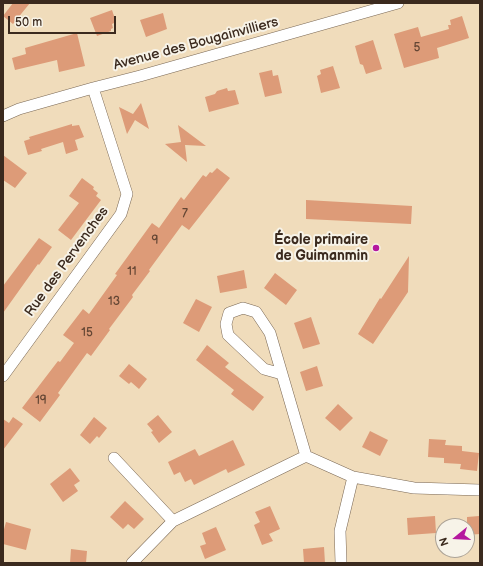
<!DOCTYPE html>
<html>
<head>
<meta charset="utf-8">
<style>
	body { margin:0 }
	#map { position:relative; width:483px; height:566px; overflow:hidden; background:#f0dcbb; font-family:"Balsamiq Sans",sans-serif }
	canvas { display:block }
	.frame { position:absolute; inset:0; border:4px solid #3b2a1e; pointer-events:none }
	.north { position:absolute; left:435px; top:518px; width:40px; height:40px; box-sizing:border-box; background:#f7f3e8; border:1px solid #aca397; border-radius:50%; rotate:252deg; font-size:11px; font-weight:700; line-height:16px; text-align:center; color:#3b2a1e }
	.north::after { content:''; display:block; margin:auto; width:14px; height:18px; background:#b5179e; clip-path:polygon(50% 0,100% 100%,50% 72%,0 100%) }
	.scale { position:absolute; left:8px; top:16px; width:108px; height:18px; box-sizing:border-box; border:2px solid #3b2a1e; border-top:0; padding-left:5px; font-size:12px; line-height:14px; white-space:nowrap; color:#3b2a1e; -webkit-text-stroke:3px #f7f3e8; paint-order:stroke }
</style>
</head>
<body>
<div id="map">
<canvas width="483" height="566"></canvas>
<div class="frame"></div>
<div class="north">N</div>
<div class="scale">50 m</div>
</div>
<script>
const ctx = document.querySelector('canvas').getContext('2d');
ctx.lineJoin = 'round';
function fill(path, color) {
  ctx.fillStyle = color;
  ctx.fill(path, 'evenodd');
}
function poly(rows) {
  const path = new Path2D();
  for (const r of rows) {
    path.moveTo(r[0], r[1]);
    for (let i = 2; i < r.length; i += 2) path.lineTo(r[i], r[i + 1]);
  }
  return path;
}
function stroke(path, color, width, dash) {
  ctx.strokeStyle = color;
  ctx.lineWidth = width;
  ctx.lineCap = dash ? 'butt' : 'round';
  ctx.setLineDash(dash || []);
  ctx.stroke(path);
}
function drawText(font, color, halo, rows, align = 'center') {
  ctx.font = font + ' "Balsamiq Sans",sans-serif';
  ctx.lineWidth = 4;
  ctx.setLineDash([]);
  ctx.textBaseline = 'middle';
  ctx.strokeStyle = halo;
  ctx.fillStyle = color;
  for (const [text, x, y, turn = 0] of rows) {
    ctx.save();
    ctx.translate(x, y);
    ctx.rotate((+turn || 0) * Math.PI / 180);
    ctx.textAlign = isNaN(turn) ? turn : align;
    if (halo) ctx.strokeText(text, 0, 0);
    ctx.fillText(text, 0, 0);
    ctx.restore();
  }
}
const building = poly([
	[13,3,30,3,13,24,3,16],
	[112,10,116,22,112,24,113,28,111,29,111,31,97,36,90,18],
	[163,13,167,29,146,37,140,20],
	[462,16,469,38,437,48,439,58,404,68,394,34,418,27,421,37,449,29,448,25,451,25,450,20],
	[77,33,85,66,59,72,57,60,15,70,12,58,26,54,25,48],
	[373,40,382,69,366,74,363,65,360,64,355,46],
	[333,66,340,88,321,93,317,76,321,74,320,70],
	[272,70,273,76,278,75,282,93,265,97,259,73],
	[227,88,228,91,235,90,239,104,209,112,205,97,215,94,217,91],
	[141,103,149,129,135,120,127,134,119,107,133,114],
	[72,124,72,126,79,125,84,137,75,140,78,150,66,154,63,142,41,149,42,151,28,155,24,141,30,139,29,137],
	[178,125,206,146,185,145,187,162,165,144,181,142],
	[3,155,27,173,15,188,3,180],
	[217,168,230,178,189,230,182,225,149,270,150,271,132,295,133,297,109,329,110,330,91,356,87,353,58,393,60,395,40,422,22,408,58,361,60,362,74,343,63,335,83,309,89,314,117,275,115,274,152,223,159,228,181,197,184,200,203,175,206,177,210,172,212,173],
	[82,178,94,187,93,189,98,193,96,196,101,200,71,240,58,230,79,203,69,196],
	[306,200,412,206,411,224,306,219],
	[39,238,52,247,39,265,38,264,3,313,3,286],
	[409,256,408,292,373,344,358,334,380,298,381,299],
	[244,270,247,288,220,293,217,276],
	[275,273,297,290,286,305,264,288],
	[196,299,212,307,199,332,183,323],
	[311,317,320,344,303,349,294,323],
	[207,345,229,363,225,367,264,397,253,411,231,394,234,390,196,360],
	[129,364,147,379,139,389,131,382,129,384,119,376],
	[317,366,323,386,306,391,300,372],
	[338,404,353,418,340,431,325,418],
	[158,415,172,432,159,443,151,432,153,431,147,424],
	[13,417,23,424,3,450,3,419,9,423],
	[94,417,107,428,99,438,97,436,90,444,80,435],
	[370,431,388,440,380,456,362,447],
	[429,439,446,440,445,445,462,446,462,451,479,453,477,471,460,469,461,464,444,463,444,458,428,457],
	[233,440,245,465,228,473,226,469,194,485,191,479,185,482,180,472,174,475,168,462,195,449,199,456],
	[70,468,80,481,74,485,78,491,63,502,50,484],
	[125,501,144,519,134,529,128,524,123,529,110,517],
	[270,506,280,529,269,534,273,541,262,545,254,525,260,522,255,512],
	[435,516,436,533,408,535,407,518],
	[479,516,480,534,467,535,467,517],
	[6,522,31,529,26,550,3,544,3,533],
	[216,527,226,550,205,559,200,546,206,544,202,533],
	[324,547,325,563,304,563,303,549],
	[71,549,87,551,86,563,70,563]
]);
const minor = poly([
	[3,116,19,109,93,88,140,76,398,3],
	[282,374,264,369,228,335,226,324,229,313,243,308,256,312,270,333,306,456],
	[3,376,121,214,127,194,93,88],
	[306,456,353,477,414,488,480,490],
	[114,458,173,521],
	[132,563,173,521,306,456],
	[341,563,340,531,353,477]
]);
const markers = [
	[376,248,4,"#b5179e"]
];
const numberNames = [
	["5",417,48],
	["7",185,214],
	["9",155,241],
	["11",132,272],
	["13",114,302],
	["15",87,333],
	["19",41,401]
];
const streetNames = [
	["Avenue des Bougainvilliers",196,44,-15],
	["Rue des Pervenches",67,262,-54]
];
const poiNames = [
	["École primaire",368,240],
	["de Guimanmin",368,256]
];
fill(building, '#dd9b78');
stroke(minor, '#7a6855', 12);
stroke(minor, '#fff', 11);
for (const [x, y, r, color] of markers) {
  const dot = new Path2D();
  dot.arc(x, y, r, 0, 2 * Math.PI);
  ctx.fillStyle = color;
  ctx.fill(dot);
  stroke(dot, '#f7f3e8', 1.5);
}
drawText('12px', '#644634', null, numberNames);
drawText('14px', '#3b2a1e', '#f7f3e8', streetNames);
drawText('bold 14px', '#3b2a1e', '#f7f3e8', poiNames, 'right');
</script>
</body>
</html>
